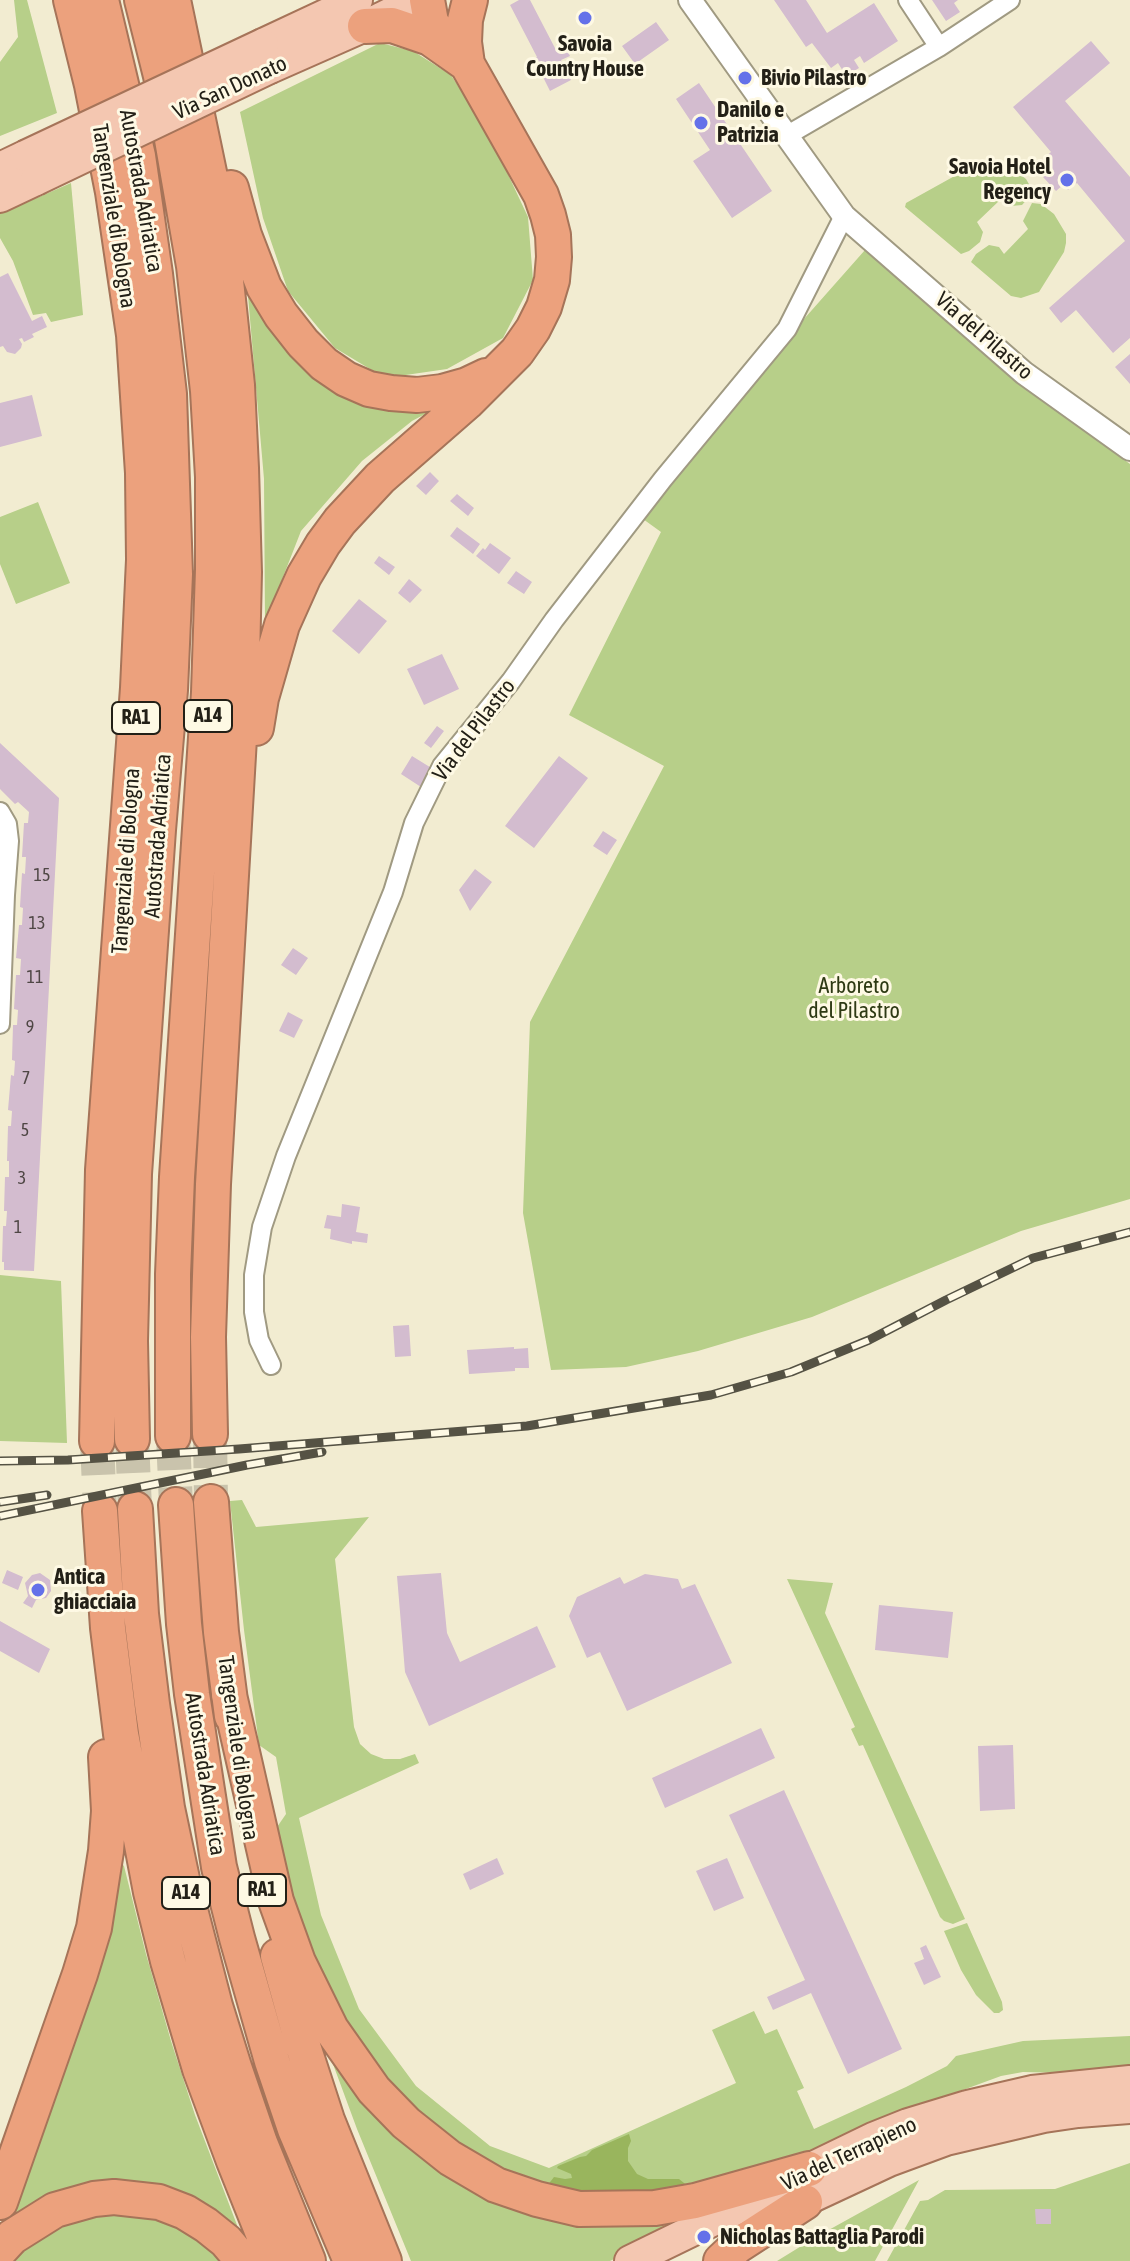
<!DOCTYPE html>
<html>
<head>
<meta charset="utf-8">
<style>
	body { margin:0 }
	canvas { display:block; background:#f2ecd1 }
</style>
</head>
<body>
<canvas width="1130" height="2261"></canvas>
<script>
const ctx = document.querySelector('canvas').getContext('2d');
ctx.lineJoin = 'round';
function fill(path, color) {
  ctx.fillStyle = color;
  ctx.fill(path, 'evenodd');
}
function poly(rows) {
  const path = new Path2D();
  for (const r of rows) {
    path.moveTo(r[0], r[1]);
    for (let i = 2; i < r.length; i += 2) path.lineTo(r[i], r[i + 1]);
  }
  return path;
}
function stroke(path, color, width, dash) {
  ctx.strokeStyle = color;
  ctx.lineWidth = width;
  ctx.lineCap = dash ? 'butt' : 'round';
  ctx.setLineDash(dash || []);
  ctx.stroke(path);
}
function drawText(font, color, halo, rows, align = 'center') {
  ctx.font = font + ' "Asap Condensed",sans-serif';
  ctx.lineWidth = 6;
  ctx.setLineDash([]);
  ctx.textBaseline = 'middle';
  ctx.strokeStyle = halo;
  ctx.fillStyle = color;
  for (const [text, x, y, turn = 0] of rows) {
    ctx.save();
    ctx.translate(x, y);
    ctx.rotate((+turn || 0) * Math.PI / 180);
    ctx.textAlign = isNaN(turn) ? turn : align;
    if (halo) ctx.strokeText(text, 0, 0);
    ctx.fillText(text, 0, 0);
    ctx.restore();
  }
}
const green = poly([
	[14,0,27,0,57,113,0,136,0,62,18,37],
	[380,43,413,51,451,75,490,136,528,217,533,280,503,338,447,369,385,378,335,348,288,291,263,218,240,112],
	[991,162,1013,169,1026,179,1033,191,1031,195,1022,205,1011,206,1004,200,1000,200,977,222,983,232,980,242,969,251,961,254,905,207,906,203,978,163],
	[71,183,83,315,51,322,46,313,33,315,13,261,0,238,0,214],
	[1032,203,1041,204,1054,214,1066,234,1066,243,1064,252,1039,292,1021,298,1011,296,971,262,976,254,989,245,999,247,1004,254,1028,229,1023,221],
	[865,250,1050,406,1130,464,1130,1199,1021,1231,812,1317,698,1351,626,1367,551,1370,523,1213,530,1022,664,766,569,715,661,532,643,519,804,319],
	[248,296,271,330,305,371,346,397,442,405,412,421,362,461,301,531,265,623,264,479],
	[38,502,70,583,16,604,0,564,0,517],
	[0,1275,61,1281,67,1443,0,1441],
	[242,1500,256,1527,369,1517,335,1559,354,1727,360,1744,371,1754,384,1759,400,1759,415,1754,419,1763,299,1818,321,1915,359,2009,416,2086,490,2146,549,2168,736,2083,712,2030,754,2011,765,2034,777,2029,804,2088,797,2091,814,2129,906,2087,947,2066,956,2056,1023,2041,1130,2036,1130,2069,1065,2073,1023,2072,1001,2076,895,2115,811,2152,695,2191,521,2187,407,2108,352,2038,303,1936,275,1830,286,1814,276,1757,259,1745,244,1630,230,1501],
	[787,1579,833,1583,825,1613,965,1919,953,1924,944,1921,940,1917,863,1745,859,1746,851,1729,855,1727],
	[122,1864,124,1866,146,1954,171,2041,195,2115,237,2225,237,2230,179,2199,3,2227,16,2191,118,1865],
	[967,1923,1002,2002,1003,2010,999,2013,994,2013,976,1995,961,1970,944,1931],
	[323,2037,459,2179,721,2208,610,2261,411,2261,357,2129],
	[1130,2163,1130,2261,887,2261,920,2201,928,2200,945,2190,1055,2189],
	[919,2180,875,2261,777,2261,816,2237],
	[83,2209,175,2219,229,2261,2,2261]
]);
const forest = poly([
	[629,2134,631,2141,628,2148,628,2161,637,2174,648,2179,679,2179,689,2187,616,2198,547,2186,554,2177,565,2179,572,2178,571,2174,557,2168,558,2166,580,2157,586,2156,592,2150]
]);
const building = poly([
	[519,0,530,0,556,50,565,46,570,56,561,60,571,80,550,91,534,59,537,57,510,5],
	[774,0,806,0,827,33,874,3,898,41,864,63,860,56,854,60,859,68,846,76,838,63,831,68,812,43,806,47],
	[932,0,958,0,954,3,960,12,946,21],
	[656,22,669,40,635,64,622,46],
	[1091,41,1110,63,1065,101,1130,177,1130,338,1113,353,1076,310,1061,323,1049,308,1125,241,1077,183,1068,190,1063,185,1056,191,1043,177,1053,169,1042,160,1051,152,1013,107],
	[699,83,772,191,732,218,693,161,710,150,676,99],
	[8,273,32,321,42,316,47,327,32,334,34,337,24,342,22,338,19,339,22,344,21,348,15,354,7,352,3,346,0,347,0,277],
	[1130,354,1130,384,1115,367],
	[32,395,42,436,0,447,0,403],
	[430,472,439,481,426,495,416,486],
	[457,494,474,508,468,516,450,501],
	[457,527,480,544,473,554,450,536],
	[490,543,511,558,499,574,476,556,483,548,485,550],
	[379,556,395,567,389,575,374,563],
	[516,571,532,582,524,594,507,583],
	[409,579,422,590,410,603,398,593],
	[359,599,387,621,359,654,332,631],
	[442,654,459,689,424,705,407,669],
	[437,726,444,731,431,748,424,743],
	[0,743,59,798,34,1271,4,1270,4,1262,2,1262,3,1226,6,1226,7,1211,4,1211,5,1177,9,1177,9,1161,7,1161,8,1126,11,1126,12,1111,8,1110,11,1075,14,1076,15,1061,12,1060,13,1025,17,1025,18,1010,14,1009,16,975,20,975,21,959,16,958,19,925,22,925,23,908,20,907,22,873,25,874,26,857,22,857,24,823,28,823,29,812,18,802,15,804,0,789],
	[412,756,433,769,421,787,401,774],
	[559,756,588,778,534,848,505,826],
	[603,831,617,840,607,855,593,846],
	[475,869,492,882,470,911,459,890],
	[293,948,308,958,296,975,281,965],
	[288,1012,303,1020,294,1038,279,1031],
	[342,1204,360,1207,356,1232,368,1234,367,1243,352,1241,352,1244,330,1239,331,1229,324,1228,327,1215,341,1217],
	[409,1325,411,1356,395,1357,393,1326],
	[514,1347,514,1349,528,1348,529,1368,515,1368,515,1371,469,1374,467,1350],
	[7,1570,23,1577,18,1590,2,1583],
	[40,1573,50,1580,51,1591,46,1598,36,1600,32,1608,23,1603,28,1596,25,1583,32,1575],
	[441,1573,447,1633,460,1662,537,1626,556,1667,429,1726,405,1672,397,1576],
	[645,1574,678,1579,682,1589,695,1584,732,1663,627,1711,600,1652,587,1658,569,1616,577,1597,620,1577,624,1584],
	[879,1605,953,1612,948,1658,875,1650],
	[0,1621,50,1649,39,1673,0,1651],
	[761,1728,775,1758,665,1808,652,1778],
	[1013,1745,1015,1809,980,1811,978,1746],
	[784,1790,902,2049,848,2074,811,1993,773,2010,767,1997,805,1980,729,1815],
	[497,1858,504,1874,470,1890,463,1874],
	[727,1858,744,1898,714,1911,696,1871],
	[926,1945,941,1977,924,1985,914,1963,924,1959,920,1948],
	[1035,2209,1051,2209,1051,2224,1036,2224]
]);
const motorwayTunnel = poly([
	[210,1434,211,1502],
	[173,1436,176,1505],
	[132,1439,135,1509],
	[97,1441,100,1511]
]);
const minor = poly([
	[908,0,939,47],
	[786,136,939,47,1010,0],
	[0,812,7,824,9,841,5,895,0,1024],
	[271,1365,259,1340,254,1312,254,1275,262,1227,286,1156,393,892,414,823,442,766,511,681,554,620,663,479,787,329,844,216]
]);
const tertiary = poly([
	[690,0,844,216,1024,373,1130,449]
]);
const primary = poly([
	[263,44,357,0],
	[270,68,365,26,417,0],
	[0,168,25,156],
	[0,197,36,180],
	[782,2211,889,2161,946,2140,1044,2117,1078,2112,1130,2108],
	[630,2261,749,2203,809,2169,873,2138,908,2124,967,2106,1032,2091,1130,2081]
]);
const motorway = poly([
	[71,0,92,85,113,192,134,335,143,473,144,560,138,688,103,1170,97,1441],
	[101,0,138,156,155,274,169,394,175,574,170,690,158,830,134,1174,130,1341,132,1439],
	[142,0,161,76,194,266,208,391,213,477,213,569,209,692,177,1177,173,1274,173,1436],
	[173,0,211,182,224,262,237,385,241,468,244,572,241,704,213,1184,208,1337,210,1434],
	[427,0,431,22,448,48],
	[365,26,392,25,430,38,467,64],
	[231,188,244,235,264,287,281,315,303,343,324,364,346,379,369,389,391,393,417,395,442,392,467,385,486,376],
	[256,728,261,698,282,625,304,576,323,544,340,521,380,478,467,402,517,352,533,329,544,307,552,280,554,257,553,235,548,215,541,195,467,64,464,42,465,20,470,0],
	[211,1502,221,1632,232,1716],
	[176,1505,184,1624,192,1694,219,1867,237,1938,272,2061,295,2129,351,2261],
	[135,1509,141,1614,152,1704,167,1808,182,1879,215,2006,234,2067,260,2143,308,2261],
	[100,1511,108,1628,121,1734,151,1892,168,1961,200,2069,234,2161,274,2261],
	[229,1695,276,1901,298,1962,331,2029,374,2090,406,2123,450,2158,496,2185,537,2199,579,2209,655,2208,695,2201,809,2169],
	[278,1956,303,2046,327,2120,384,2261],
	[0,2202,80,1974,94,1928,106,1851,109,1811,106,1757],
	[0,2250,12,2237,55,2210,94,2199,114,2197,159,2202,185,2212,206,2225,226,2241,243,2261],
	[721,2261,737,2246,805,2202]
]);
const rail = poly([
	[0,1461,68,1460,239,1449,527,1426,711,1395,791,1372,869,1340,946,1300,1033,1258,1130,1232],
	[0,1502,47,1495],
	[0,1516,247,1465,322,1452]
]);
const primaryBridge = poly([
	[25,156,263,44],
	[36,180,270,68]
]);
const markers = [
	[585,18,8,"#6471e9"],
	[745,78,8,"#6471e9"],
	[701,123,8,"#6471e9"],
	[1067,180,8,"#6471e9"],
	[38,1590,8,"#6471e9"],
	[704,2237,8,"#6471e9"]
];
const numberNames = [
	["15",42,875],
	["13",37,923],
	["11",35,977],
	["9",30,1027],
	["7",26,1078],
	["5",25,1130],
	["3",22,1178],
	["1",18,1227]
];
const shields = [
	[208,716,48],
	[136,718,48],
	[262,1890,48],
	[186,1893,48]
];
const shieldNames = [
	["A14",208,716],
	["RA1",136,718],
	["RA1",262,1890],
	["A14",186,1893]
];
const poiNames = [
	["Savoia",585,44,"center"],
	["Country House",585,69,"center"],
	["Bivio Pilastro",761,78],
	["Danilo e",717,110],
	["Patrizia",717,135],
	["Savoia Hotel",1051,167,"right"],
	["Regency",1051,192,"right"],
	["Antica",54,1577],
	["ghiacciaia",54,1602],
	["Nicholas Battaglia Parodi",720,2237]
];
const streetNames = [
	["Via San Donato",230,88,-25],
	["Autostrada Adriatica",141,191,80],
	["Tangenziale di Bologna",114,216,81],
	["Via del Pilastro",984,336,41],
	["Via del Pilastro",474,730,-53],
	["Autostrada Adriatica",158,836,-86],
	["Tangenziale di Bologna",126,861,-86],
	["Tangenziale di Bologna",238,1748,82],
	["Autostrada Adriatica",205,1774,81],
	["Via del Terrapieno",849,2154,-25]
];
const parkNames = [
	["Arboreto",854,986],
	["del Pilastro",854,1011]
];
fill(green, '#b7cf89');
fill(forest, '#99b55d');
fill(building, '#d3bccf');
stroke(motorwayTunnel, '#c9c3ac', 34, [34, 17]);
stroke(minor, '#a09a82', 22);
stroke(tertiary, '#a09a82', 26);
stroke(primary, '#a67459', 34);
stroke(motorway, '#a67459', 38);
stroke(minor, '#fff', 18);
stroke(tertiary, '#fff', 22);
stroke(primary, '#f4c7b1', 30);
stroke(motorway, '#eca17d', 34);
stroke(rail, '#555244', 9);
stroke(rail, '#fef9e4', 6, [18]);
stroke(primaryBridge, '#a67459', 34, []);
stroke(primaryBridge, '#f4c7b1', 30);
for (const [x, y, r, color] of markers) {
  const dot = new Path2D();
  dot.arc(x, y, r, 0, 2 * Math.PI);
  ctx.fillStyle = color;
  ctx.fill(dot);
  stroke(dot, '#fef9e4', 3);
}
drawText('18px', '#4f4745', null, numberNames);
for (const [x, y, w] of shields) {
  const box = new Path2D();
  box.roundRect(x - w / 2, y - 16, w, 32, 6);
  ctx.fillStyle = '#fef9e4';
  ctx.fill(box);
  stroke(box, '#232017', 2);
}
drawText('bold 20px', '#232017', null, shieldNames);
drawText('bold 22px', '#232017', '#fef9e4', poiNames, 'left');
drawText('22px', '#232017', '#fef9e4', streetNames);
drawText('22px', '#2e3a14', '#fef9e4', parkNames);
</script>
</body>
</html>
